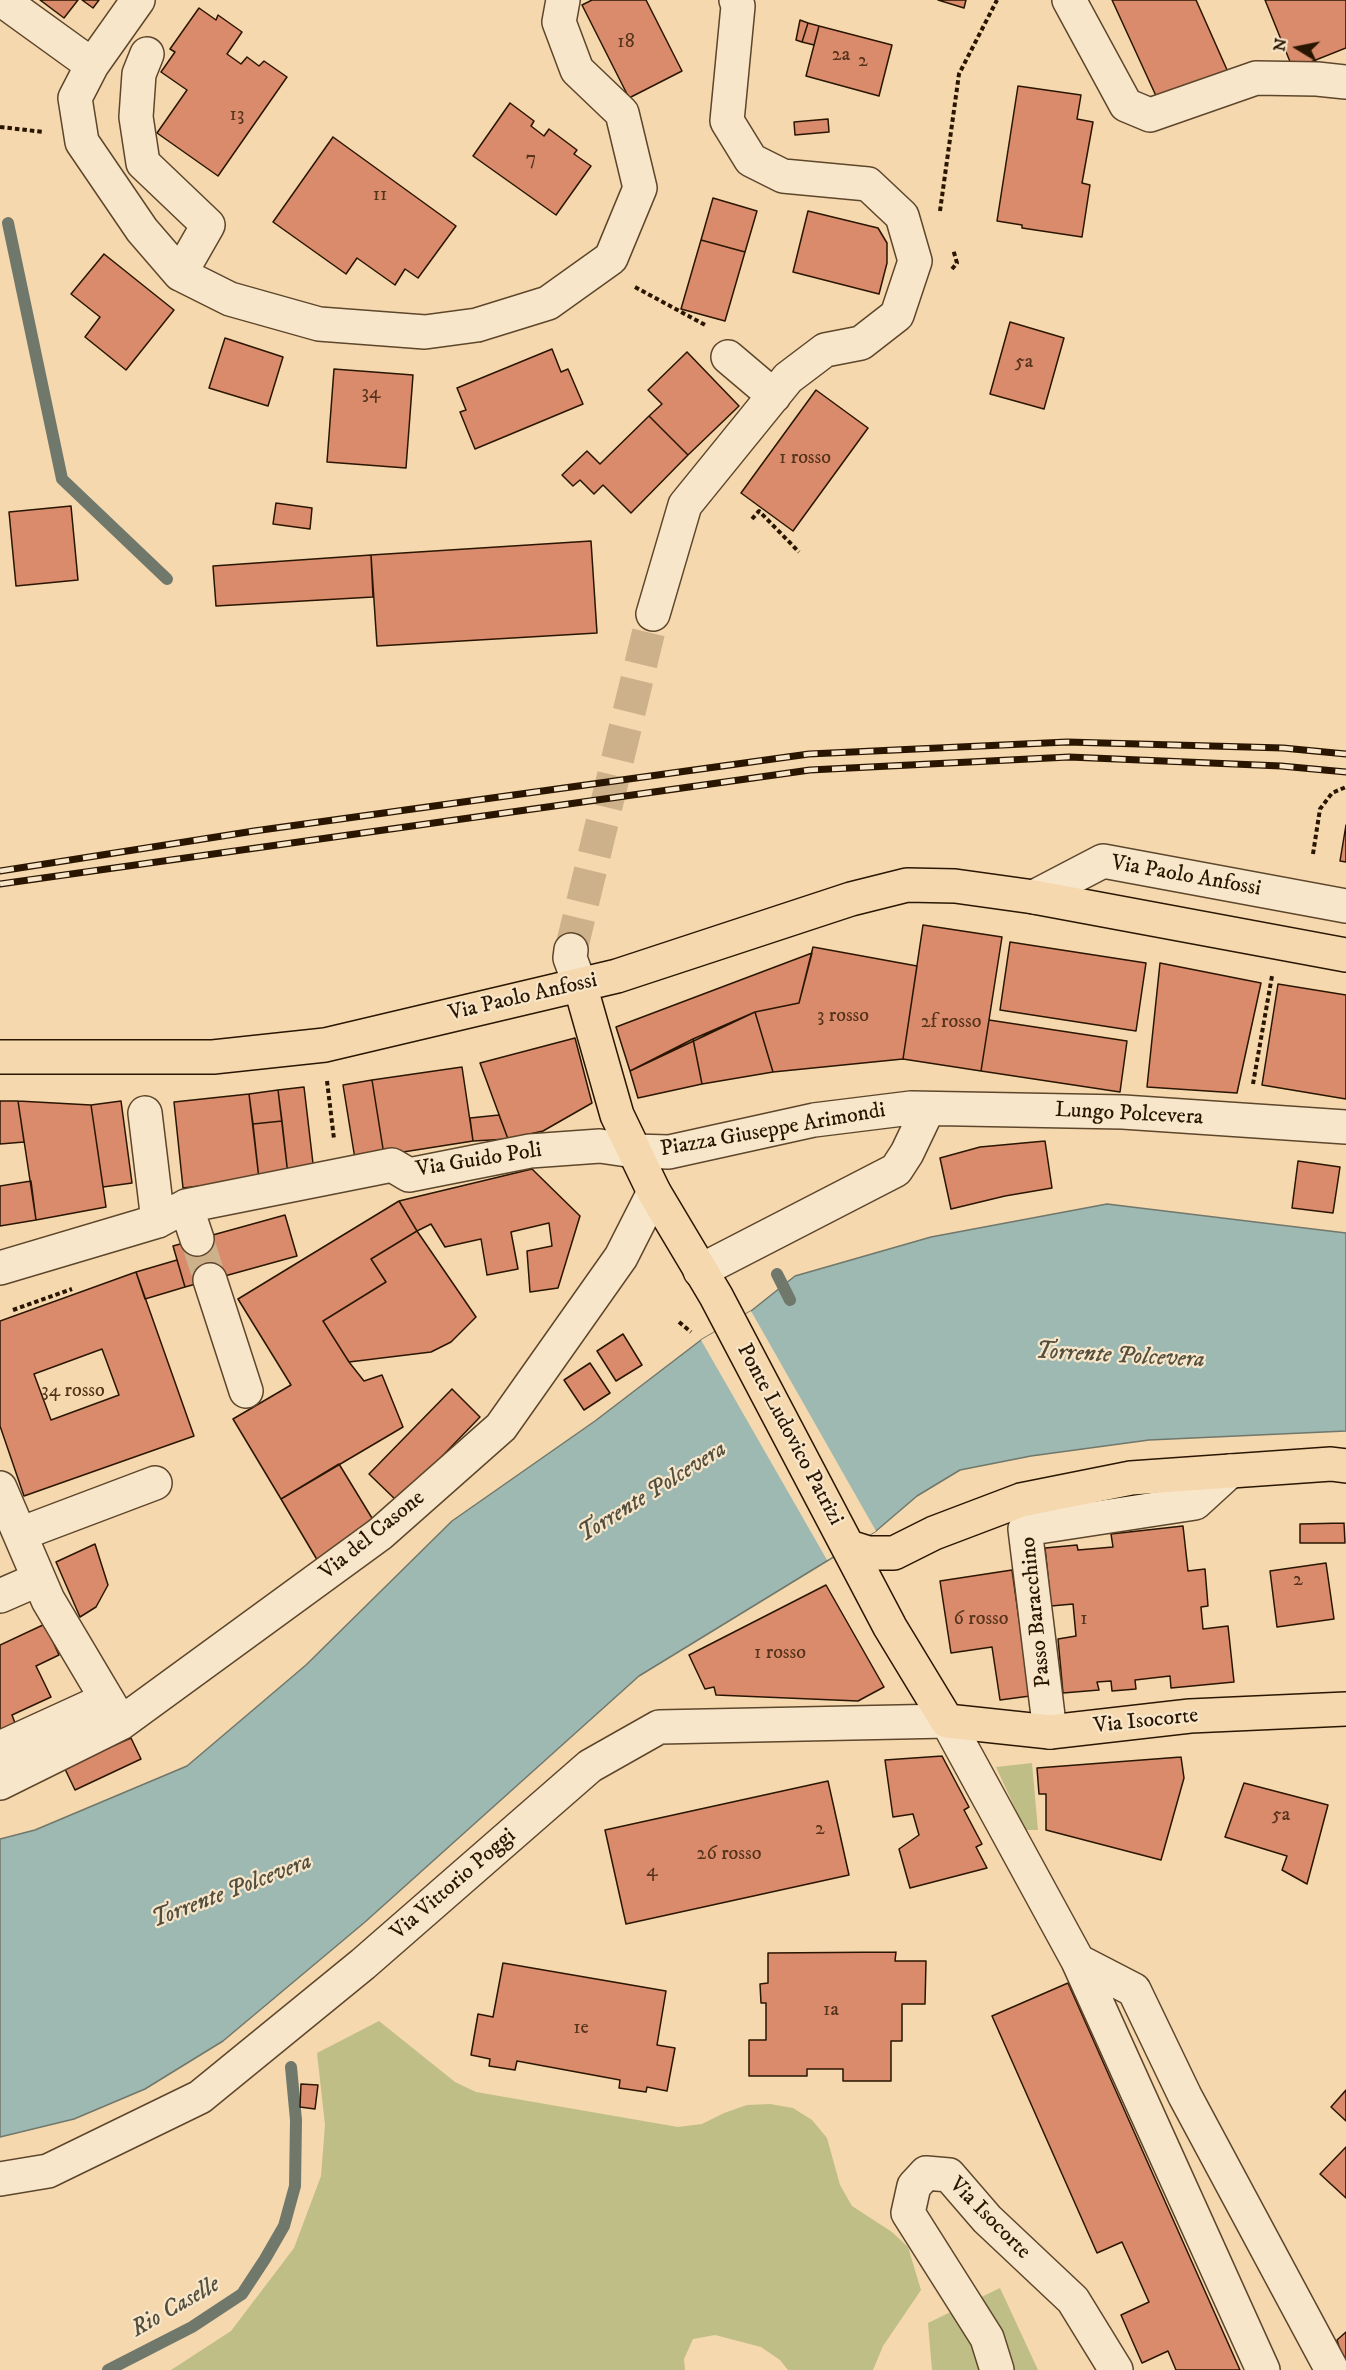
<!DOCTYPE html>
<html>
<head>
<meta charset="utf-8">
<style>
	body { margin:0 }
	#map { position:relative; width:1346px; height:2370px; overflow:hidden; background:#f5d8ad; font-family:"IM FELL DW Pica",serif }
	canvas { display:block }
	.north { position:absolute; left:1268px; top:18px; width:60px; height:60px; -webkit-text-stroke:4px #f8e6ca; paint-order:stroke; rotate:280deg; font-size:16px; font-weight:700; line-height:24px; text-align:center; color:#2a1600 }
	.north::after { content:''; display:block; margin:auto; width:21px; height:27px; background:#2a1600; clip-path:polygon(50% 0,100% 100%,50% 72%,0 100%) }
</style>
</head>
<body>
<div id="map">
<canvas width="1346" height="2370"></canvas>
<div class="north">N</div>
</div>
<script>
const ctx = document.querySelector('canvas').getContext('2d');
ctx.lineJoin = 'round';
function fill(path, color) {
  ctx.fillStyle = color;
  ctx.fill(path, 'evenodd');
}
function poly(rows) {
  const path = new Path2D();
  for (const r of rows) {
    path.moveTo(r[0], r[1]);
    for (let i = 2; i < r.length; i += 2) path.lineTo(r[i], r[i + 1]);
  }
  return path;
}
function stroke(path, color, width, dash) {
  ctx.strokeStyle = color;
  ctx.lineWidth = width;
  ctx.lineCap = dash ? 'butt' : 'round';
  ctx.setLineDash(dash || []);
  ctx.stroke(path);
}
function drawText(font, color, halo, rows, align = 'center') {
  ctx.font = font + ' "IM FELL DW Pica",serif';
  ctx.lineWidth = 4.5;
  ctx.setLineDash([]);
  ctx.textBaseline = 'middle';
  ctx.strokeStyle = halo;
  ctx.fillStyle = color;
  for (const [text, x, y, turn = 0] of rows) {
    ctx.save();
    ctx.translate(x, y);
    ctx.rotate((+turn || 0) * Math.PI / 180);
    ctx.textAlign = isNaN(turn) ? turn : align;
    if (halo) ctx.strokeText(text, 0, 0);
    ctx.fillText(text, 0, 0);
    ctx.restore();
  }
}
const green = poly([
	[1032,1763,1038,1830,1025,1830,996,1767],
	[379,2021,455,2082,476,2092,678,2127,702,2124,724,2113,747,2105,770,2104,793,2108,812,2120,827,2138,840,2185,852,2206,892,2232,908,2247,921,2290,883,2346,873,2370,788,2370,780,2360,761,2347,715,2335,693,2339,684,2359,685,2370,171,2370,231,2331,294,2248,321,2176,325,2125,317,2053],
	[1000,2288,1038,2370,932,2370,928,2323]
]);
const water = poly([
	[1107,1204,1346,1233,1346,1431,1149,1440,1031,1456,960,1470,917,1496,876,1531,639,1676,365,1922,223,2041,145,2089,74,2119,0,2137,0,1839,35,1830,187,1766,306,1665,452,1521,595,1421,701,1340,751,1311,795,1276,931,1237,1107,1204]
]);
const pier = poly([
	[751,1311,876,1531,827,1560,701,1340]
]);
const stream = poly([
	[8,223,62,479,167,579],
	[777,1274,790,1300],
	[108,2370,192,2327,242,2294,265,2259,284,2226,295,2186,296,2120,291,2067]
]);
const building = poly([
	[40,0,78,0,64,18,40,0],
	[82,0,99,0,93,8,82,0],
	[592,0,646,0,682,71,629,98,582,5,592,0],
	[938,0,966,0,964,8,938,0],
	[1112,0,1196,0,1228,72,1188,91,1185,85,1157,98,1112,0],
	[1265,0,1346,0,1346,48,1293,69,1265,0],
	[199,8,216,20,218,15,242,32,227,54,241,64,247,57,259,66,264,61,287,77,218,176,157,133,187,90,161,72,175,52,170,49,199,8],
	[800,20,808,23,802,42,796,40,800,20],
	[808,23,819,26,814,45,802,42,808,23],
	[819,26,892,45,879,96,806,76,819,26],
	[1018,86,1081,95,1077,119,1093,122,1082,183,1090,185,1082,237,1022,228,1022,225,997,221,1018,86],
	[510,103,534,121,531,126,544,136,549,129,577,150,574,154,591,166,556,215,473,156,510,103],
	[828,119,829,132,795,135,794,122,828,119],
	[333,137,456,226,418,278,405,269,395,285,357,258,346,274,273,222,333,137],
	[713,198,757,211,745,252,701,240,713,198],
	[808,211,878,228,887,243,887,263,879,294,793,272,808,211],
	[701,240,745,252,725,321,681,309,701,240],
	[104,254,174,310,126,370,85,337,100,317,71,294,104,254],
	[1010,322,1064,338,1044,409,990,394,1010,322],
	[225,338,283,357,268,406,209,388,225,338],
	[552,349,561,372,568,369,583,404,475,449,460,412,466,410,457,388,552,349],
	[687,352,739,406,688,455,649,416,662,404,648,390,687,352],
	[334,369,413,375,406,468,327,462,334,369],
	[816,390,868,428,793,531,741,493,816,390],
	[649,416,688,455,631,513,603,485,594,494,580,480,573,486,562,475,587,451,600,464,649,416],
	[276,503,312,508,310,529,273,524,276,503],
	[71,506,78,580,16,586,9,512,71,506],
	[591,541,597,633,377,646,371,555,591,541],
	[371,555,373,597,216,606,213,566,371,555],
	[1346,825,1346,862,1340,861,1346,825],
	[923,925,1002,937,981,1071,903,1059,923,925],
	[1010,942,1146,963,1136,1031,1000,1010,1010,942],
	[813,947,917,966,903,1059,773,1072,755,1012,799,1003,813,947],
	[812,953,799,1003,755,1012,630,1071,616,1027,812,953],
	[1160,963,1261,983,1237,1093,1147,1087,1160,963],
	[1278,984,1346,995,1346,1099,1262,1085,1278,984],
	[755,1012,773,1072,702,1084,693,1039,755,1012],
	[989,1020,1127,1041,1120,1092,981,1071,989,1020],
	[575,1038,592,1103,543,1131,508,1139,480,1063,575,1038],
	[693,1039,702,1084,638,1098,630,1071,693,1039],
	[462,1067,473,1141,384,1155,372,1080,462,1067],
	[372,1080,384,1155,355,1159,343,1085,372,1080],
	[304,1087,314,1172,288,1175,278,1090,304,1087],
	[278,1090,282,1121,253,1124,249,1094,278,1090],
	[249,1094,259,1179,183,1188,174,1102,249,1094],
	[0,1101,18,1101,24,1142,0,1144,0,1101],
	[18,1101,91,1105,106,1207,36,1220,18,1101],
	[121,1101,132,1183,103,1187,91,1105,121,1101],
	[499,1115,508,1139,473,1141,470,1118,499,1115],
	[282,1121,288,1175,259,1179,253,1124,282,1121],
	[1045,1141,1052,1188,1005,1196,951,1209,940,1158,980,1147,1045,1141],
	[1298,1161,1340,1167,1333,1213,1292,1208,1298,1161],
	[532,1169,580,1216,558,1288,530,1292,527,1251,552,1246,549,1223,511,1232,518,1269,487,1275,481,1239,445,1247,431,1224,417,1231,399,1201,532,1169],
	[31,1181,36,1220,0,1226,0,1186,31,1181],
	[399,1201,417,1231,371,1259,386,1282,323,1321,349,1362,364,1381,382,1375,403,1427,281,1499,233,1419,291,1385,238,1299,399,1201],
	[285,1215,297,1256,185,1287,173,1246,285,1215],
	[417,1231,476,1317,451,1342,431,1352,349,1362,323,1321,386,1282,371,1259,417,1231],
	[177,1260,185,1287,145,1299,136,1272,177,1260],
	[136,1272,194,1436,24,1496,0,1426,0,1321,136,1272],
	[102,1349,119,1395,51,1420,34,1374,102,1349],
	[623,1334,642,1365,616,1381,597,1351,623,1334],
	[590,1363,610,1393,584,1410,564,1380,590,1363],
	[452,1389,480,1417,398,1502,369,1474,452,1389],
	[339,1464,375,1523,322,1568,281,1499,339,1464],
	[1344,1523,1345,1543,1300,1543,1300,1524,1344,1523],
	[1183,1526,1188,1571,1205,1569,1208,1606,1201,1607,1203,1629,1228,1626,1234,1682,1171,1688,1170,1676,1135,1680,1136,1689,1112,1691,1111,1681,1097,1682,1099,1690,1063,1693,1058,1639,1076,1636,1073,1604,1051,1606,1045,1548,1077,1545,1078,1550,1113,1547,1111,1534,1183,1526],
	[95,1544,108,1585,96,1607,80,1617,56,1562,95,1544],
	[1326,1563,1334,1619,1277,1627,1270,1571,1326,1563],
	[1012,1570,1030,1696,1000,1700,992,1647,951,1653,940,1581,1012,1570],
	[826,1585,884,1687,858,1701,716,1695,714,1687,705,1689,689,1655,826,1585],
	[45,1624,59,1655,36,1666,51,1697,12,1715,15,1723,0,1730,0,1645,45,1624],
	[131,1738,141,1759,75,1790,64,1767,131,1738],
	[942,1756,969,1807,964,1810,982,1844,976,1847,987,1868,910,1888,899,1849,919,1835,913,1814,893,1817,885,1760,942,1756],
	[1181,1757,1184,1778,1161,1860,1046,1830,1046,1794,1039,1794,1037,1768,1181,1757],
	[828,1781,849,1875,626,1924,605,1830,828,1781],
	[1244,1783,1328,1805,1307,1884,1282,1870,1287,1856,1225,1837,1244,1783],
	[896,1952,895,1961,926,1961,925,2004,902,2004,902,2041,891,2041,891,2081,843,2081,843,2069,807,2069,807,2076,749,2076,749,2040,766,2040,766,2003,761,2003,760,1984,768,1983,768,1953,896,1952],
	[503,1963,666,1991,657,2045,675,2048,667,2091,647,2087,646,2092,619,2088,620,2080,517,2061,515,2070,489,2066,490,2059,471,2055,478,2014,493,2017,503,1963],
	[1068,1983,1123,2107,1240,2370,1176,2370,1168,2351,1142,2363,1121,2315,1149,2302,1122,2242,1097,2253,992,2016,1068,1983],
	[301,2084,318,2085,315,2109,300,2107,301,2084],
	[1346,2090,1346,2121,1331,2107,1346,2090],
	[1346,2147,1346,2198,1320,2174,1346,2147],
	[1346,2332,1346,2370,1337,2340,1346,2332]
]);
const minorTunnel = poly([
	[571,950,653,614],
	[197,1239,210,1280]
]);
const path = poly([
	[0,127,44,132],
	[940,211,959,74,997,0],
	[952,269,957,263,953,249],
	[635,287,707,326],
	[752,519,759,511,799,552],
	[1313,854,1320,809,1332,793,1346,787],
	[327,1081,334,1139],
	[1253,1084,1272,976],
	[13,1310,72,1289],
	[679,1322,691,1332]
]);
const minor = poly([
	[2,0,92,65],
	[138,0,92,65,75,98,82,142,142,230,180,274,230,299,319,324,425,332,477,325,548,303,611,258,640,188,622,113,577,70,559,22,563,0],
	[1069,0,1126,105,1150,115,1256,78,1317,79,1346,82],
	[147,54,139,74,136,117,143,163,208,225,180,274],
	[728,357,774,396],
	[653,614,685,505,788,378,825,350,861,343,897,315,915,261,902,216,868,184,783,176,751,160,727,121,738,6,736,0],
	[1034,897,1103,861,1346,906],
	[571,950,570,958,580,985],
	[145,1113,158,1221],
	[186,1206,197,1239],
	[0,1268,158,1221,186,1206,392,1165,409,1175,530,1151,600,1146,634,1151,669,1152,814,1120,911,1108,1123,1112,1346,1127],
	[700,1271,896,1170,907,1153,928,1109],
	[210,1280,246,1391],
	[0,1488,48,1600,121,1723],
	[20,1534,155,1483],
	[0,1596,39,1579],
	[1050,1732,1025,1529,1195,1503,1230,1471],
	[0,1748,107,1699],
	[0,1783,121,1723,380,1534,501,1427,621,1257,654,1192],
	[1078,1961,1134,1990,1185,2096,1332,2370],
	[0,2179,48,2171,200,2097,363,1964,590,1766,659,1727,947,1721,1078,1961,1263,2370],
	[997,2370,987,2338,908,2213,914,2186,926,2173,949,2175,987,2219,1073,2300,1116,2370]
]);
const major = poly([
	[580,985,617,1115,654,1192,716,1296,890,1627,947,1721,1050,1732,1190,1716,1346,1709],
	[0,1057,213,1057,325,1045,617,976,851,899,907,885,955,886,1034,897,1346,955],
	[849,1547,868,1553,894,1553,934,1533,1021,1500,1131,1478,1331,1464,1346,1466]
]);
const rail = poly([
	[0,871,254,831,809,754,1067,742,1283,748,1346,754],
	[0,884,810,770,1069,757,1281,766,1346,772]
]);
const numberNames = [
	["18",626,43],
	["2a",841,56],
	["2",863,62],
	["13",237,116],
	["7",531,160],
	["11",380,196],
	["5a",1024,363],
	["34",371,394],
	["1 rosso",805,459],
	["3 rosso",843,1017],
	["2f rosso",951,1023],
	["34 rosso",73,1392],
	["2",1298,1581],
	["6 rosso",981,1620],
	["1",1084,1620],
	["1 rosso",780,1654],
	["5a",1281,1816],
	["2",820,1830],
	["26 rosso",729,1855],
	["4",652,1872],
	["1a",831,2011],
	["1e",581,2029]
];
const streetNames = [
	["Via Paolo Anfossi",1186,877,10],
	["Via Paolo Anfossi",523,998,-13],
	["Lungo Polcevera",1129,1115,3],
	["Piazza Giuseppe Arimondi",773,1131,-10],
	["Via Guido Poli",479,1161,-9],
	["Ponte Ludovico Patrizi",789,1435,62],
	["Via del Casone",373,1536,-39],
	["Passo Baracchino",1037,1612,-96],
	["Via Isocorte",1146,1722,-6],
	["Via Vittorio Poggi",454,1885,-41],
	["Via Isocorte",989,2219,45]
];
const waterNames = [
	["Torrente Polcevera",1120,1357,3],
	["Torrente Polcevera",653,1493,-32],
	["Torrente Polcevera",232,1892,-21],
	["Rio Caselle",176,2308,-30]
];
fill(green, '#bfbe87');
fill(water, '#9eb8b2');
stroke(water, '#70776b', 1.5);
fill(pier, '#f5d8ad');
stroke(stream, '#70776b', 12);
fill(building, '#d98b6c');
stroke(building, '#2a1600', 1.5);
stroke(minorTunnel, '#ccb18a', 33, [33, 16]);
stroke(minor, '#5d462b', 36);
stroke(major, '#2a1600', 36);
stroke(path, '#2a1600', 4, [4.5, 3]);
stroke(minor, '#f8e6ca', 33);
stroke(major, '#f5d8ad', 33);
stroke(rail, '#2a1600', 7);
stroke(rail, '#f8e6ca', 4.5, [14]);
drawText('20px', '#56331b', null, numberNames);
drawText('22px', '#2a1600', '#f8e6ca', streetNames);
drawText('italic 24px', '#534f3e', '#f8e6ca', waterNames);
</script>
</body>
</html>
